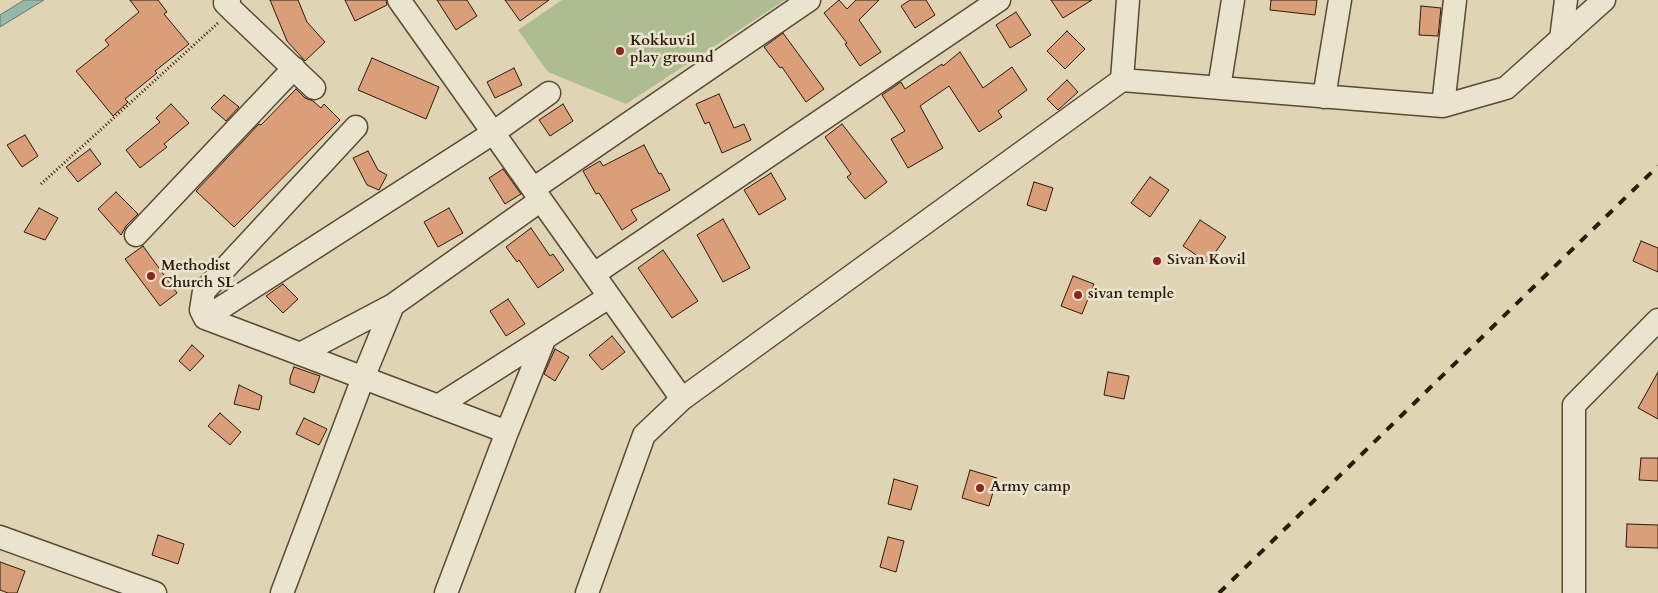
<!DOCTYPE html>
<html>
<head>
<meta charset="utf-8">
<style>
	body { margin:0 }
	canvas { display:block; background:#dfd4b4 }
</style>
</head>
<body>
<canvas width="1658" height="593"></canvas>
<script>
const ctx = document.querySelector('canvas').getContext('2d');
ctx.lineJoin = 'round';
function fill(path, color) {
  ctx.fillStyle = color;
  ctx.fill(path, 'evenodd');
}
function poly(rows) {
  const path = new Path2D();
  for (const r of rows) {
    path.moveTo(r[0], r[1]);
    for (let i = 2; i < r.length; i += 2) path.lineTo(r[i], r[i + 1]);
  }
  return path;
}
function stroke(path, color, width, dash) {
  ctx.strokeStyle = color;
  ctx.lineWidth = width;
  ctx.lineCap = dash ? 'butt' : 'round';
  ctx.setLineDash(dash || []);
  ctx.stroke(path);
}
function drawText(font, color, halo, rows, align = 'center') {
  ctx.font = font + ' Cardo,serif';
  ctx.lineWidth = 5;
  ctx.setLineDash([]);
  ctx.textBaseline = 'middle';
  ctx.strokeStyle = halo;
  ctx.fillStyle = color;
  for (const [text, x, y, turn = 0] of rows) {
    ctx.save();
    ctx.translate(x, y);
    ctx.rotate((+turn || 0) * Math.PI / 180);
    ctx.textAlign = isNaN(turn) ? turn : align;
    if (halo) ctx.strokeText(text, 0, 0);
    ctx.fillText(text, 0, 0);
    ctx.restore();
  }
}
const green = poly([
	[562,0,785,0,626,104,548,72,518,30]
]);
const water = poly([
	[24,0,44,0,0,27,0,15,24,0]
]);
const building = poly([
	[130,0,158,0,167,12,164,14,189,44,155,71,157,73,125,99,128,102,113,116,76,71,109,45,105,40,139,12,130,0],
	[270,0,298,0,307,22,325,42,305,61,287,41,270,0],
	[345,0,386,0,387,5,355,21,345,0],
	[437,0,467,0,477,16,456,30,437,0],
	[505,0,549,0,520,21,505,0],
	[839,0,847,9,856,0,879,0,859,20,881,52,860,66,845,44,847,43,824,13,839,0],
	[910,0,926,0,935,15,915,28,901,6,910,0],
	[1051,0,1092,0,1063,18,1051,0],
	[1271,0,1317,0,1315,15,1270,10,1271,0],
	[1421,6,1441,8,1438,36,1419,35,1421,6],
	[1016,12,1031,35,1010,48,996,25,1016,12],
	[1067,31,1085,49,1065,69,1047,51,1067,31],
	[783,33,824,89,806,102,782,67,780,68,764,47,783,33],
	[960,52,983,88,1012,67,1027,90,998,111,1002,117,979,132,949,86,920,106,943,148,908,168,891,139,905,131,882,95,901,82,905,89,942,64,943,66,960,52],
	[372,58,439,87,426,119,358,90,372,58],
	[514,68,522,85,495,98,487,82,514,68],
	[1067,80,1078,92,1058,110,1047,99,1067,80],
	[296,89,305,98,313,101,321,108,324,104,340,120,234,227,196,191,259,124,261,125,296,89],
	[719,94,734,128,744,124,751,140,722,153,709,122,705,124,696,104,719,94],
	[224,95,239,107,226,121,211,108,224,95],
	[171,104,189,123,164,144,167,147,140,168,126,150,160,122,156,118,171,104],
	[563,104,573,121,550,136,539,120,563,104],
	[842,124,887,182,865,199,847,177,851,174,825,137,842,124],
	[25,135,38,156,22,167,7,145,25,135],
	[644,145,659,174,661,173,670,190,631,210,637,220,622,230,599,193,596,194,583,171,600,161,603,166,644,145],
	[90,149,101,164,78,182,66,167,90,149],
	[368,151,378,170,387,175,379,190,367,185,353,158,368,151],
	[503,169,521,194,505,204,489,178,503,169],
	[771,173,786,199,759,215,744,190,771,173],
	[1150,177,1169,190,1150,217,1131,203,1150,177],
	[1034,182,1053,188,1046,211,1027,205,1034,182],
	[116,192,138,214,126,226,121,235,98,209,116,192],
	[39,208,58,218,45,240,24,232,39,208],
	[449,208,463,233,438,247,424,222,449,208],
	[723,219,750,268,723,282,697,235,723,219],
	[1200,220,1226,237,1208,263,1183,246,1200,220],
	[531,228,550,256,553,254,564,270,538,288,519,260,517,262,506,247,531,228],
	[1641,241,1658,248,1658,272,1633,261,1641,241],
	[143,246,177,293,160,306,125,259,143,246],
	[663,250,698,301,672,318,638,268,663,250],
	[1073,276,1094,284,1082,314,1061,306,1073,276],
	[283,284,298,299,283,313,266,296,283,284],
	[508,299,525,324,506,336,490,311,508,299],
	[612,336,625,352,602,370,589,355,612,336],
	[192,345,204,356,190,371,179,361,192,345],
	[555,349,569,357,555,381,544,374,555,349],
	[294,367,320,376,314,393,290,384,290,378,294,367],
	[1108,372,1129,376,1124,399,1104,395,1108,372],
	[1658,372,1658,419,1638,408,1658,372],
	[239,385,262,396,259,410,234,404,239,385],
	[220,413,241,432,230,445,208,426,220,413],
	[304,418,327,429,319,445,296,434,304,418],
	[1641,458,1658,458,1658,481,1639,480,1641,458],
	[970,470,997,478,989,506,962,498,970,470],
	[894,479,918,486,911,510,888,504,894,479],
	[1627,524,1658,525,1658,548,1626,547,1627,524],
	[158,535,184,544,178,564,152,555,158,535],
	[888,537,904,541,896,572,880,567,888,537],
	[0,562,25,571,17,593,8,593,0,590,0,562]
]);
const path = poly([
	[41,184,218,23]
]);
const minor = poly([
	[229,0,225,3,232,10,314,88],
	[399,0,682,399],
	[1561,39,1566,0],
	[1122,80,1128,0],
	[1219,88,1233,0],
	[1324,97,1340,0],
	[1443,106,1455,0],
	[356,127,204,291,201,310,205,318,507,432],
	[533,189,809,0],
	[136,235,294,68],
	[594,274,999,0],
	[205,318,493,133,549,93],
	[300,354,393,305],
	[438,406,609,297],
	[0,537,155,593],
	[282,593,363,378,393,305,541,200],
	[446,593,507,432,544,340],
	[587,593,644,435,682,399,1122,80,1443,106,1506,88,1604,0],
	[1574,593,1574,405,1658,320]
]);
const rail = poly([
	[1219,593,1658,166]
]);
const markers = [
	[620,51,5,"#8f2418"],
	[1157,261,5,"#8f2418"],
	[151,276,5,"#8f2418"],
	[1078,295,5,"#8f2418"],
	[980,488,5,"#8f2418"]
];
const poiNames = [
	["Kokkuvil",630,42],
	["play ground",630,59],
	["Sivan Kovil",1167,261],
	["Methodist",161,267],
	["Church SL",161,284],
	["sivan temple",1088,295],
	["Army camp",990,488]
];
fill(green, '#aebd90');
fill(water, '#94b8aa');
stroke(water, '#6a7a6a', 1);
fill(building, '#da9f78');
stroke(building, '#2c1c0a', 1);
stroke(minor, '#594a34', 25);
stroke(path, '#2c1c0a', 3, [1, 2.5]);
stroke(minor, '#eae3ce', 22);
stroke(rail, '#2c1c0a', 4, [9, 9]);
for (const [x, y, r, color] of markers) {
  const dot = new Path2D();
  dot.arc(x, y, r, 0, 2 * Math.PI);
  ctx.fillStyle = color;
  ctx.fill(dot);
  stroke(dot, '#eae3ce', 2);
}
drawText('bold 15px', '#2c1c0a', '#eae3ce', poiNames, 'left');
</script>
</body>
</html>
